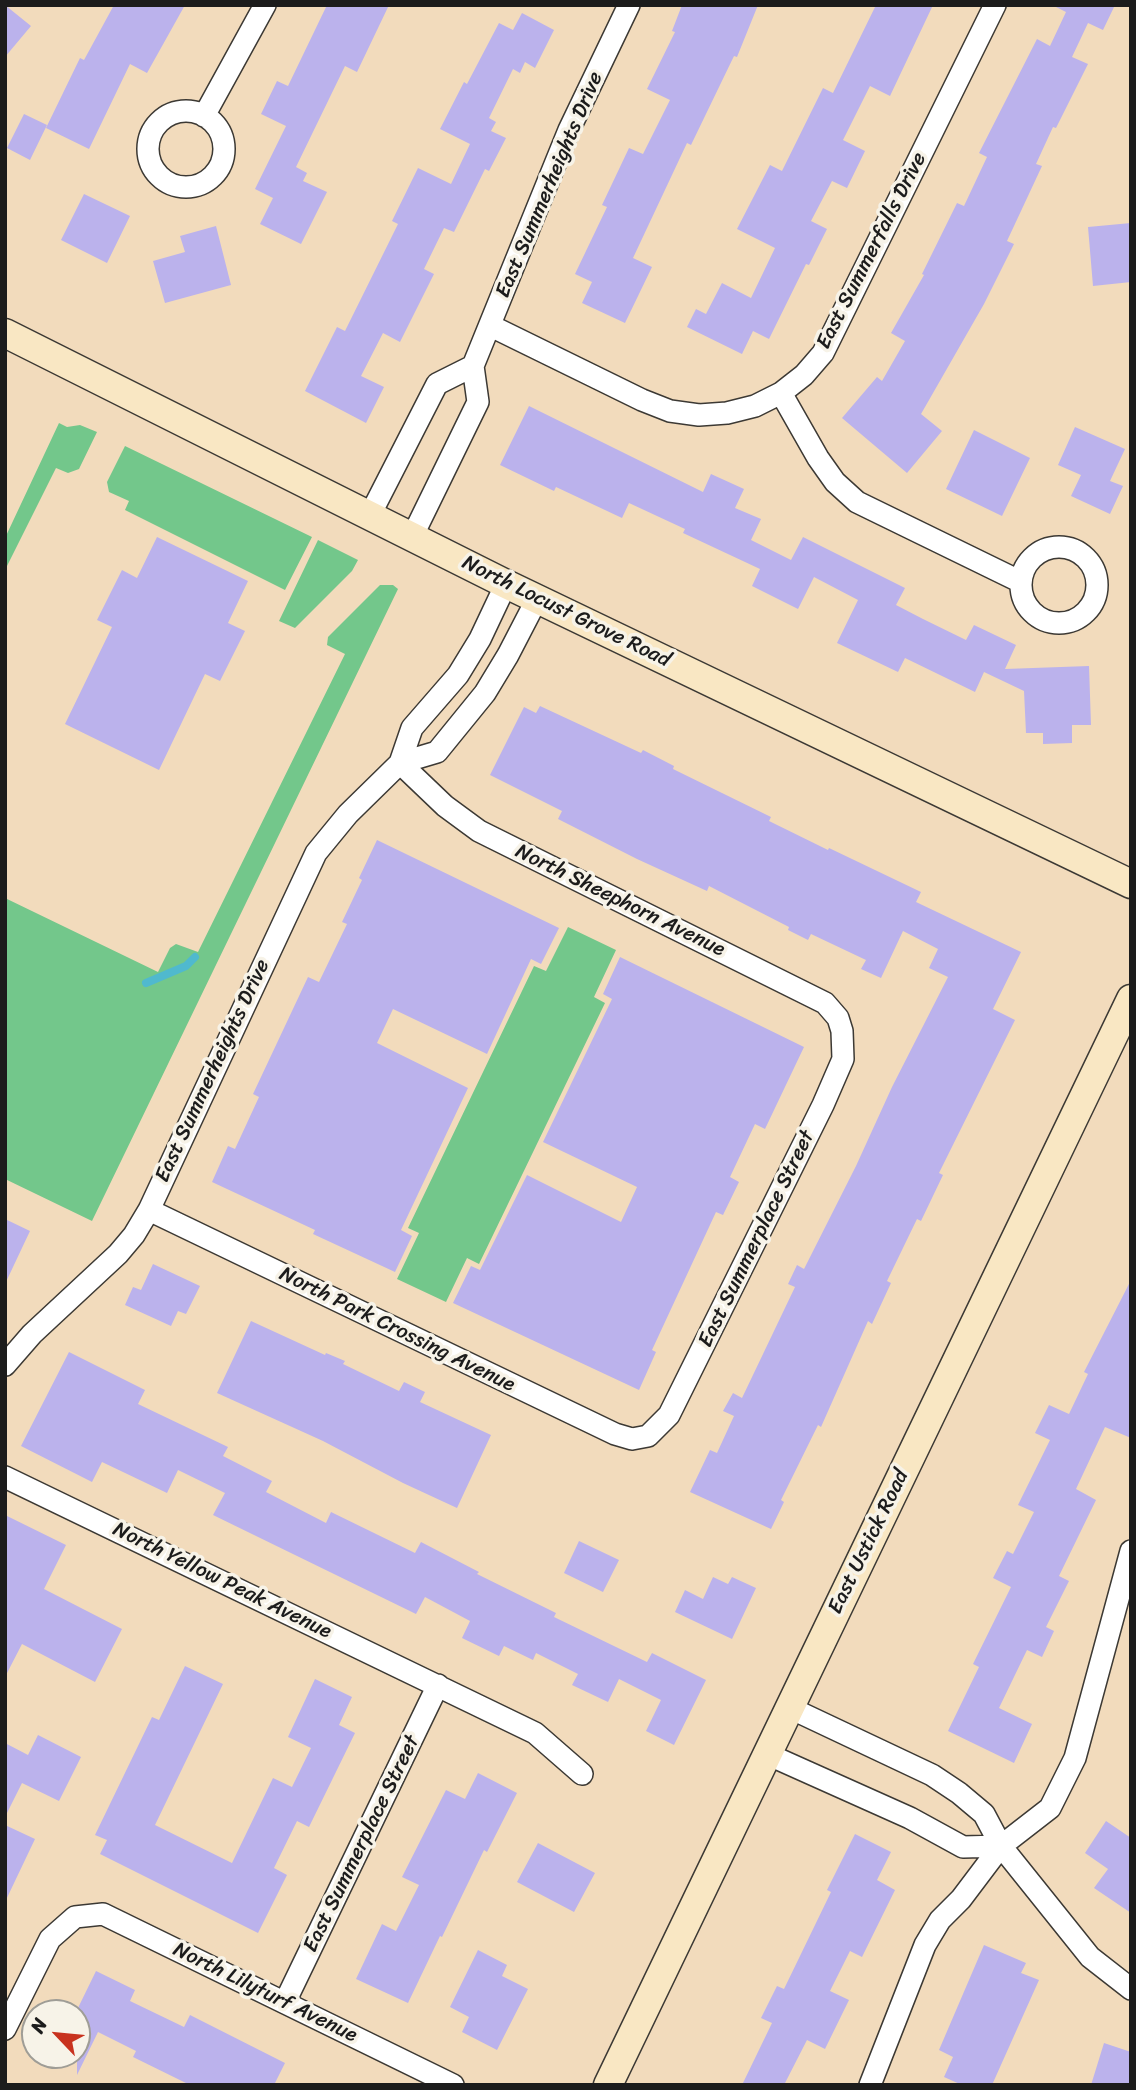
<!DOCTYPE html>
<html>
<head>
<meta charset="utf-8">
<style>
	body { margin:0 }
	#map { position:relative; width:1136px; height:2090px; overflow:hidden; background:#f2dbbc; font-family:Sriracha,sans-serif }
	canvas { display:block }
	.frame { position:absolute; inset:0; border:7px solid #1c1c1c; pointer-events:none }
	.north { position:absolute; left:21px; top:1999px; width:70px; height:70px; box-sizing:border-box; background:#f7f3e8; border:2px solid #9f9d96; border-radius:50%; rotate:296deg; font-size:19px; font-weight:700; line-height:28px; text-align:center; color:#1c1c1c }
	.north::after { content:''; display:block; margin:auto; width:24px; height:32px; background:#c8321e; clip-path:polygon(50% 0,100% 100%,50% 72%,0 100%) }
</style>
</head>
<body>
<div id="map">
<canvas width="1136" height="2090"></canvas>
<div class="frame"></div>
<div class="north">N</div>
</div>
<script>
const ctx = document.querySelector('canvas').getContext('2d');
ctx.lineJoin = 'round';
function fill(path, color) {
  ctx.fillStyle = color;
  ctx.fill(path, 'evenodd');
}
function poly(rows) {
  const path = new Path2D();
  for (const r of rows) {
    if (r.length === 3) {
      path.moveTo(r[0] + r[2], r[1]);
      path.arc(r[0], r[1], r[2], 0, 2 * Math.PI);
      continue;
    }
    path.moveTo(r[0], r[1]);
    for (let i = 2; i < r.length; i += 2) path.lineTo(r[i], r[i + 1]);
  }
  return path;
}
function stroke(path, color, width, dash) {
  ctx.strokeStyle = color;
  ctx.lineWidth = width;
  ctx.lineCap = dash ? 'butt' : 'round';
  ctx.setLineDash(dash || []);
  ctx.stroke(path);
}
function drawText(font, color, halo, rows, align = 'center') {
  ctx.font = font + ' Sriracha,sans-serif';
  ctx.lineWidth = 7;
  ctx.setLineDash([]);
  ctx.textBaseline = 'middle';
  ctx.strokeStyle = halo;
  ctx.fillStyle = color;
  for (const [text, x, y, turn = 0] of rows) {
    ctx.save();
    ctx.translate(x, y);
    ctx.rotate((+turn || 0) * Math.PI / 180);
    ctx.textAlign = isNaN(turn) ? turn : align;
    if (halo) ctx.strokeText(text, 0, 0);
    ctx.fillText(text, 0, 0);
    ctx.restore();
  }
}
const green = poly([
	[59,423,67,427,80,425,97,432,79,469,68,473,56,468,5,570,5,538],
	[125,446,312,537,285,590,125,510,129,501,109,492,107,482],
	[318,540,358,560,352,571,295,628,279,621],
	[380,585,393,585,398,589,92,1221,5,1179,5,898,158,972,170,948,176,944,198,952,345,654,327,645,328,637],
	[568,927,616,950,594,997,605,1003,479,1264,467,1258,446,1302,397,1279,419,1233,408,1228,534,966,546,971]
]);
const stream = poly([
	[146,983,186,966,195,957]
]);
const building = poly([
	[5,5,31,26,5,57],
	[114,5,185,5,147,73,130,64,89,149,46,128,80,58,84,60],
	[327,5,389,5,357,72,345,66,296,167,307,173,303,181,327,192,301,244,260,224,273,198,255,189,286,126,261,114,277,81,288,86],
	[682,5,758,5,737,57,734,56,691,145,687,143,633,258,652,267,625,323,582,303,592,282,575,274,607,207,602,205,629,148,643,154,670,100,647,89,675,32,672,31],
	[876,5,933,5,890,96,870,86,843,140,865,151,847,188,832,181,811,221,827,229,809,265,806,264,769,339,753,331,742,354,687,327,696,309,706,314,722,283,751,298,775,248,737,229,770,165,782,171,823,88,833,93],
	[1052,5,1115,5,1103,30,1088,23,1072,57,1088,64,1056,128,1053,127,1036,164,1042,166,1007,241,1014,244,984,304,921,414,942,431,907,473,842,418,877,377,882,381,905,341,891,333,924,275,922,274,957,203,964,206,987,157,979,153,1037,39,1050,46,1066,12],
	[522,13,554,30,535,68,525,62,520,73,513,69,489,118,496,122,491,131,506,138,489,171,485,169,454,232,444,228,424,269,434,274,400,342,383,333,361,376,384,387,366,423,305,391,337,327,345,331,398,224,392,221,418,168,451,184,470,144,440,129,464,82,467,84,499,23,513,30],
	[24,114,47,125,30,160,7,148],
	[84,194,130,216,107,263,61,240],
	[1131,223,1131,282,1093,286,1088,227],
	[216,226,231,285,165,303,153,261,185,252,180,236],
	[529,406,703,492,711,474,744,489,735,508,761,519,751,540,791,560,803,537,905,588,896,605,923,619,966,640,974,625,1016,645,1005,669,1089,666,1091,725,1072,725,1072,743,1043,744,1043,733,1026,733,1024,691,984,672,975,692,905,658,898,672,837,643,858,600,814,577,798,609,752,586,760,569,683,533,685,529,629,503,622,518,556,487,554,491,500,465],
	[1075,427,1125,449,1110,481,1123,486,1110,514,1071,496,1081,475,1058,465],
	[974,430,1030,458,1002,516,946,489],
	[157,537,248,581,228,623,245,631,220,681,205,674,159,770,65,724,112,627,97,620,122,570,137,578],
	[540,706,641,753,643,750,674,766,673,769,771,817,769,821,828,850,829,848,921,892,916,902,1021,952,993,1009,1015,1020,939,1173,943,1175,921,1221,917,1219,887,1281,891,1283,872,1324,868,1321,821,1427,818,1425,781,1500,784,1502,771,1529,690,1492,710,1450,717,1453,734,1416,723,1411,733,1393,742,1398,795,1287,788,1284,797,1265,804,1269,856,1166,892,1087,948,977,929,968,938,949,903,931,881,978,861,969,866,960,811,934,808,940,788,930,789,927,709,886,707,891,637,859,558,819,562,811,490,775,524,707,536,713],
	[377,840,559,928,541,964,531,959,487,1054,393,1009,377,1043,468,1088,401,1230,412,1236,395,1272,313,1234,315,1230,212,1182,228,1146,235,1149,259,1097,253,1094,308,977,319,982,347,924,342,922,362,880,359,878],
	[620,957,804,1047,765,1129,755,1124,730,1177,739,1182,723,1215,716,1212,652,1350,656,1352,639,1390,453,1303,471,1266,480,1270,527,1175,621,1222,637,1187,543,1142,612,999,603,994],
	[5,1219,30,1231,5,1284],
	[153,1264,200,1286,186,1314,178,1311,171,1326,125,1305,133,1287,141,1290],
	[1131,1280,1131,1438,1105,1427,1076,1489,1096,1500,1059,1576,1069,1581,1046,1627,1054,1631,1042,1657,1027,1650,999,1708,1032,1724,1014,1763,948,1731,979,1667,973,1664,1011,1587,993,1578,1007,1551,1013,1554,1034,1512,1018,1505,1050,1440,1035,1433,1049,1405,1069,1414,1088,1374,1084,1372],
	[251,1321,325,1355,326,1353,345,1361,343,1364,399,1391,404,1382,425,1392,420,1402,491,1435,457,1508,403,1483,323,1441,217,1393],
	[69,1352,145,1390,138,1404,228,1447,223,1456,272,1481,266,1492,326,1523,331,1512,415,1553,421,1542,479,1572,477,1574,556,1613,554,1617,647,1662,652,1653,706,1680,674,1745,646,1731,661,1700,619,1679,608,1702,572,1685,578,1674,536,1653,533,1660,504,1646,499,1656,462,1638,470,1621,425,1597,416,1614,213,1515,225,1493,178,1470,167,1493,102,1462,92,1482,21,1446],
	[5,1515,66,1545,44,1589,122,1629,95,1682,22,1644,5,1677],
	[579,1541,619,1560,603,1592,564,1573],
	[713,1577,728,1584,732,1577,756,1588,732,1639,675,1612,685,1590,703,1599],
	[185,1666,223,1684,155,1825,232,1863,273,1778,292,1787,311,1748,288,1737,315,1679,352,1697,339,1725,355,1733,309,1827,297,1821,274,1868,287,1875,258,1933,100,1854,107,1840,95,1835,152,1717,159,1720],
	[38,1735,81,1757,59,1801,22,1783,5,1817,5,1743,28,1755],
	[478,1773,517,1793,487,1852,484,1850,442,1937,440,1936,408,2003,356,1979,382,1924,396,1931,419,1885,402,1877,446,1790,465,1799],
	[1106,1821,1131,1838,1131,1913,1094,1888,1108,1869,1085,1853],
	[5,1825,35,1839,5,1902],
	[855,1834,891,1852,877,1880,895,1890,862,1957,850,1951,830,1991,849,2000,825,2049,807,2040,784,2085,742,2085,772,2023,761,2018,777,1986,784,1989,831,1892,827,1890],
	[538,1843,595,1873,574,1912,517,1882],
	[984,1945,1026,1963,1021,1973,1039,1980,992,2085,962,2085,944,2077,953,2057,939,2050],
	[478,1950,507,1965,502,1976,528,1989,497,2050,462,2032,469,2017,450,2007],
	[96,1971,135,1990,130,2001,184,2027,190,2015,285,2063,274,2085,190,2085,133,2057,136,2051,98,2032,77,2075,77,2010],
	[1104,2043,1131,2052,1131,2085,1091,2085]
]);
const street = poly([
	[186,149,38],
	[204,116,265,5],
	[491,326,642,400,670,411,699,415,727,413,755,406,781,393,804,375,823,353,995,5],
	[473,366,569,130,629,5],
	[781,393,818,458,835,482,857,502,1021,582],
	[370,515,437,384,473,366,478,402,412,537],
	[1059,585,38],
	[506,584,480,639,458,675,412,728,400,763,437,752,485,693,508,655,537,599],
	[5,1365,32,1334,118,1254,134,1235,149,1210,316,853,348,814,400,763,445,806,479,831,825,1003,838,1018,842,1031,843,1059,823,1105,669,1415,648,1436,632,1439,615,1434,149,1210],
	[5,1477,535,1733,582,1774],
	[767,1754,910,1818,963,1847,1001,1846,984,1814,959,1793,932,1775,788,1707],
	[1001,1846,1090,1957,1131,1989],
	[285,2002,438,1685],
	[5,2029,50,1939,75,1917,103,1914,453,2085],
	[870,2085,925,1945,940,1920,961,1899,1001,1846,1050,1808,1075,1758,1131,1551]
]);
const secondary = poly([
	[5,333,506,584,1131,884],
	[608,2085,1131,999]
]);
const streetNames = [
	["East Summerheights Drive",550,185,-67],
	["East Summerfalls Drive",872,251,-63],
	["North Locust Grove Road",566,612,26],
	["North Sheephorn Avenue",620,901,26],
	["East Summerheights Drive",213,1071,-65],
	["East Summerplace Street",757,1239,-64],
	["North Park Crossing Avenue",397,1330,26],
	["East Ustick Road",869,1542,-64],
	["North Yellow Peak Avenue",222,1581,26],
	["East Summerplace Street",362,1844,-64],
	["North Lilyturf Avenue",265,1993,26]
];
fill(green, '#73c78b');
stroke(stream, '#50b9ce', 8);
fill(building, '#bbb2ec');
stroke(street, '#3c3934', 24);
stroke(secondary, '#3c3934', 31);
stroke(street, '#fff', 21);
stroke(secondary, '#f9e7c3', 28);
drawText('21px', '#1c1c1c', '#f7f3e8', streetNames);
</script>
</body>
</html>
